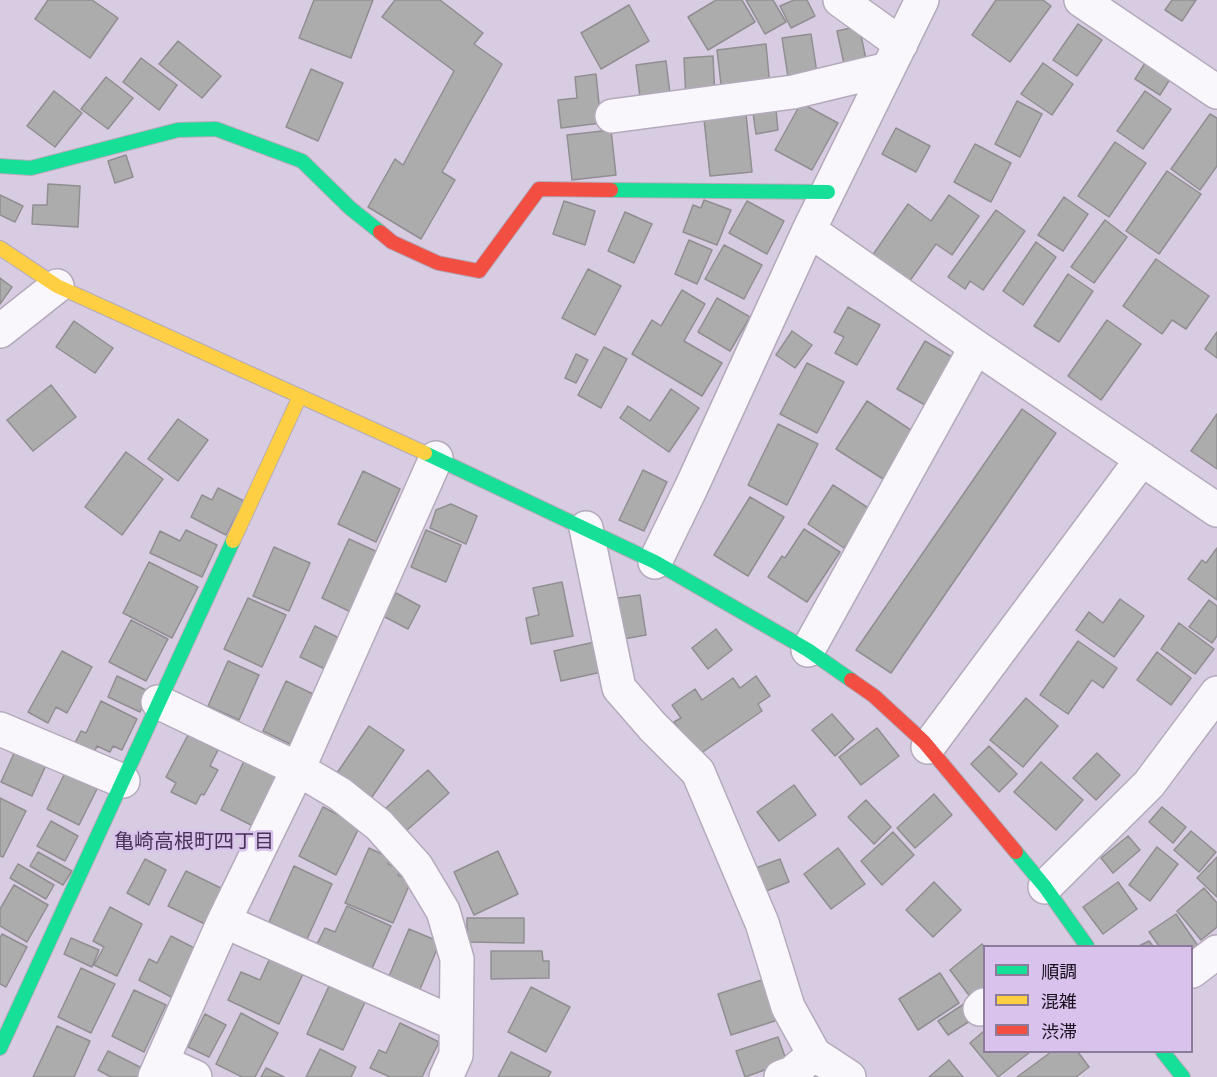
<!DOCTYPE html>
<html>
<head>
<meta charset="utf-8">
<style>
	body { margin:0 }
	#map { position:relative; width:1217px; height:1077px; overflow:hidden; background:#d8cce2; font-family:"DejaVu Sans","Noto Sans JP",sans-serif }
	canvas { display:block }
	.legend { position:absolute; left:983px; top:945px; width:210px; height:108px; box-sizing:border-box; background:#d9c2ec; border:2px solid #8c7b9a; margin:0; padding:8px 10px; list-style:none; font-size:18px; color:#19101f }
	.legend li { display:flex; align-items:center; gap:12px; height:30px }
	.legend b { width:30px; border:2px solid #8c7b9a }
</style>
</head>
<body>
<div id="map">
<canvas width="1217" height="1077"></canvas>
<ul class="legend">
<li><b style="height:8px;background:#16e098"></b>順調</li>
<li><b style="height:8px;background:#ffcf43"></b>混雑</li>
<li><b style="height:8px;background:#f24e42"></b>渋滞</li>
</ul>
</div>
<script>
const ctx = document.querySelector('canvas').getContext('2d');
ctx.lineJoin = 'round';
function fill(path, color) {
  ctx.fillStyle = color;
  ctx.fill(path, 'evenodd');
}
function poly(rows) {
  const path = new Path2D();
  for (const r of rows) {
    path.moveTo(r[0], r[1]);
    for (let i = 2; i < r.length; i += 2) path.lineTo(r[i], r[i + 1]);
  }
  return path;
}
function stroke(path, color, width, dash) {
  ctx.strokeStyle = color;
  ctx.lineWidth = width;
  ctx.lineCap = dash ? 'butt' : 'round';
  ctx.setLineDash(dash || []);
  ctx.stroke(path);
}
function drawText(font, color, halo, rows, align = 'center') {
  ctx.font = font + ' "DejaVu Sans","Noto Sans JP",sans-serif';
  ctx.lineWidth = 5;
  ctx.setLineDash([]);
  ctx.textBaseline = 'middle';
  ctx.strokeStyle = halo;
  ctx.fillStyle = color;
  for (const [text, x, y, turn = 0] of rows) {
    ctx.save();
    ctx.translate(x, y);
    ctx.rotate((+turn || 0) * Math.PI / 180);
    ctx.textAlign = isNaN(turn) ? turn : align;
    if (halo) ctx.strokeText(text, 0, 0);
    ctx.fillText(text, 0, 0);
    ctx.restore();
  }
}
const building = poly([
	[48,0,92,0,118,18,90,58,35,19,48,0],
	[314,0,373,0,351,58,299,38,314,0],
	[395,0,440,0,483,33,474,44,502,64,442,172,455,180,421,239,368,207,395,159,403,165,454,71,382,17,395,0],
	[716,0,742,0,755,22,708,50,688,17,716,0],
	[746,0,773,0,786,22,765,34,746,0],
	[794,0,807,0,815,16,791,28,780,6,794,0],
	[996,0,1043,0,1051,6,1010,62,972,35,996,0],
	[1172,0,1196,0,1182,21,1165,10,1172,0],
	[629,5,649,41,601,69,581,33,629,5],
	[1078,24,1102,40,1077,76,1053,60,1078,24],
	[859,26,866,59,844,64,837,31,859,26],
	[811,34,817,73,788,77,782,38,811,34],
	[178,41,221,76,202,98,159,64,178,41],
	[766,44,770,87,722,93,717,50,766,44],
	[713,56,715,98,686,100,684,58,713,56],
	[141,58,177,85,159,110,123,82,141,58],
	[1147,60,1172,76,1160,95,1135,79,1147,60],
	[666,61,671,102,641,105,636,65,666,61],
	[1043,63,1073,84,1052,115,1021,94,1043,63],
	[311,69,343,83,318,141,286,127,311,69],
	[596,74,601,123,561,128,558,100,577,98,575,77,596,74],
	[106,77,133,98,108,129,81,109,106,77],
	[54,91,82,113,55,147,27,126,54,91],
	[1145,91,1171,109,1143,149,1117,131,1145,91],
	[1017,101,1042,114,1020,157,995,144,1017,101],
	[801,103,838,123,812,170,775,150,801,103],
	[776,110,778,130,756,134,753,113,776,110],
	[746,114,752,172,710,176,704,119,746,114],
	[1210,114,1217,118,1217,166,1200,190,1171,169,1210,114],
	[896,128,930,146,916,172,882,154,896,128],
	[611,130,616,175,572,180,567,135,611,130],
	[1115,142,1146,163,1109,217,1078,196,1115,142],
	[975,144,1011,163,991,202,954,182,975,144],
	[126,155,133,177,115,183,108,161,126,155],
	[1167,171,1201,194,1159,254,1126,231,1167,171],
	[48,184,80,186,78,227,32,224,33,205,47,205,48,184],
	[0,195,23,206,15,222,0,215,0,195],
	[949,195,979,216,952,255,936,244,909,282,872,256,908,204,931,221,949,195],
	[1064,197,1088,214,1063,251,1038,235,1064,197],
	[704,200,731,210,717,245,683,232,693,205,701,208,704,200],
	[564,201,595,211,585,245,553,234,564,201],
	[747,201,784,221,767,254,729,233,747,201],
	[996,210,1025,231,983,290,970,281,965,289,948,277,996,210],
	[625,212,652,224,634,263,608,251,625,212],
	[1105,220,1127,237,1094,283,1071,267,1105,220],
	[689,240,712,250,697,284,675,274,689,240],
	[1036,242,1056,257,1023,305,1003,291,1036,242],
	[724,245,762,265,744,299,705,279,724,245],
	[1156,259,1209,296,1186,329,1172,320,1162,334,1123,306,1156,259],
	[588,269,621,286,595,335,562,318,588,269],
	[1068,274,1093,291,1059,342,1034,326,1068,274],
	[0,278,12,287,0,304,0,278],
	[682,290,705,304,684,341,722,363,702,396,632,354,652,320,661,326,682,290],
	[717,298,750,317,730,351,698,332,717,298],
	[848,307,880,325,857,365,835,353,844,337,834,332,848,307],
	[1107,320,1141,344,1101,400,1068,376,1107,320],
	[74,321,113,348,95,373,56,347,74,321],
	[792,331,812,345,795,368,776,355,792,331],
	[1217,332,1217,358,1205,349,1217,332],
	[925,341,952,357,925,405,897,389,925,341],
	[604,347,627,359,601,408,578,395,604,347],
	[576,354,588,360,576,383,565,378,576,354],
	[807,363,844,382,817,433,780,414,807,363],
	[51,385,76,417,33,451,7,420,51,385],
	[671,389,699,408,669,452,620,418,628,406,650,421,671,389],
	[867,401,914,432,883,479,836,449,867,401],
	[1022,409,1056,433,891,673,856,650,1022,409],
	[1217,414,1217,469,1191,451,1217,414],
	[178,419,208,440,178,481,148,459,178,419],
	[778,424,818,444,787,505,748,485,778,424],
	[126,452,163,479,122,535,85,507,126,452],
	[643,470,667,482,644,531,619,520,643,470],
	[363,471,400,489,376,542,338,524,363,471],
	[833,485,870,509,844,548,808,524,833,485],
	[218,488,244,501,226,535,191,517,202,495,212,500,218,488],
	[750,497,784,517,748,576,714,555,750,497],
	[451,504,477,516,466,544,430,528,436,510,451,504],
	[804,529,840,552,807,602,768,577,782,556,785,558,804,529],
	[186,530,217,545,202,577,150,553,160,531,180,541,186,530],
	[426,530,461,545,446,582,411,567,426,530],
	[349,539,382,554,355,614,322,598,349,539],
	[274,547,310,563,289,611,253,596,274,547],
	[1217,548,1217,600,1188,579,1202,560,1206,563,1217,548],
	[149,562,198,587,172,638,123,613,149,562],
	[562,582,573,636,531,644,526,618,539,615,533,588,562,582],
	[396,593,420,606,408,629,383,616,396,593],
	[640,595,646,635,618,640,611,599,640,595],
	[248,598,286,615,262,667,224,649,248,598],
	[1120,599,1144,616,1114,657,1076,630,1089,612,1103,623,1120,599],
	[1209,600,1217,606,1217,636,1212,643,1189,627,1209,600],
	[131,620,168,639,146,681,109,662,131,620],
	[1179,623,1214,649,1195,674,1161,649,1179,623],
	[315,626,343,640,329,671,300,657,315,626],
	[716,629,732,650,708,669,692,648,716,629],
	[599,641,606,671,561,681,554,651,599,641],
	[1078,641,1117,668,1103,688,1092,680,1068,714,1040,695,1078,641],
	[62,651,92,667,67,713,56,707,48,723,28,712,62,651],
	[1157,652,1191,678,1171,705,1137,680,1157,652],
	[228,661,259,675,239,720,208,706,228,661],
	[117,676,150,692,140,712,108,697,117,676],
	[756,676,770,696,758,704,762,711,697,756,674,722,681,718,672,705,695,689,702,700,733,678,740,688,756,676],
	[286,681,313,694,290,744,263,731,286,681],
	[1026,698,1058,726,1023,767,990,740,1026,698],
	[101,701,137,719,122,750,113,746,110,752,97,746,93,755,74,745,81,731,86,733,101,701],
	[832,714,854,739,835,756,812,730,832,714],
	[369,726,404,750,372,797,337,773,369,726],
	[877,728,899,756,861,785,839,757,877,728],
	[188,735,218,750,210,766,218,770,204,795,201,794,196,804,171,792,176,783,166,777,188,735],
	[989,746,1017,774,999,792,971,764,989,746],
	[16,749,47,763,32,796,1,782,16,749],
	[1097,753,1120,775,1096,800,1073,778,1097,753],
	[245,759,278,775,253,826,221,810,245,759],
	[1041,762,1083,800,1056,830,1014,792,1041,762],
	[67,769,99,785,79,825,47,809,67,769],
	[428,770,449,793,406,831,386,808,428,770],
	[794,785,816,815,779,841,757,812,794,785],
	[934,794,952,815,915,848,897,828,934,794],
	[0,798,26,811,3,857,0,856,0,798],
	[866,800,891,827,874,844,848,817,866,800],
	[323,807,360,826,336,875,299,856,323,807],
	[1162,807,1186,827,1173,843,1149,822,1162,807],
	[51,821,78,836,65,861,37,846,51,821],
	[1191,831,1216,852,1199,872,1174,850,1191,831],
	[893,832,914,855,882,885,861,861,893,832],
	[1128,836,1140,850,1113,873,1101,858,1128,836],
	[1157,847,1178,864,1150,901,1129,885,1157,847],
	[369,848,390,858,388,864,400,869,398,875,411,881,393,923,345,903,369,848],
	[838,848,865,884,831,909,804,874,838,848],
	[498,851,518,894,474,915,454,872,498,851],
	[38,852,72,871,63,885,30,866,38,852],
	[1217,857,1217,897,1197,878,1217,857],
	[145,859,166,870,149,905,127,893,145,859],
	[780,859,789,882,761,893,753,869,780,859],
	[18,864,54,885,46,899,10,878,18,864],
	[294,866,332,884,307,939,269,922,294,866],
	[186,871,229,892,211,927,168,906,186,871],
	[934,882,961,910,933,937,906,910,934,882],
	[1118,882,1137,909,1103,934,1083,907,1118,882],
	[14,885,48,905,27,942,0,926,0,909,14,885],
	[1204,888,1217,903,1217,927,1201,940,1177,911,1204,888],
	[347,906,391,926,370,973,315,948,325,928,335,932,347,906],
	[110,907,142,924,117,976,94,965,104,947,93,941,110,907],
	[1176,914,1198,946,1192,950,1192,946,1159,946,1149,932,1176,914],
	[467,918,524,918,524,943,467,942,467,918],
	[409,929,440,942,418,994,387,981,409,929],
	[2,934,27,947,6,987,0,984,0,938,2,934],
	[171,936,202,952,177,1000,139,980,149,959,157,963,171,936],
	[71,938,99,950,92,967,64,954,71,938],
	[1149,941,1153,946,1139,946,1149,941],
	[982,944,984,947,984,987,971,998,950,970,982,944],
	[491,951,542,951,543,961,549,961,549,978,491,979,491,951],
	[270,958,303,974,279,1024,228,1000,241,972,260,980,270,958],
	[81,968,115,984,91,1033,58,1017,81,968],
	[940,973,959,1003,918,1030,899,999,940,973],
	[765,979,778,1020,731,1035,718,994,765,979],
	[329,986,365,1002,343,1050,307,1034,329,986],
	[531,987,570,1007,546,1052,508,1032,531,987],
	[134,990,166,1005,144,1052,112,1036,134,990],
	[964,1004,973,1019,948,1035,938,1021,964,1004],
	[241,1013,278,1033,255,1077,242,1077,216,1064,241,1013],
	[205,1014,226,1025,209,1057,188,1047,205,1014],
	[400,1023,439,1042,422,1077,390,1077,370,1068,379,1050,386,1053,400,1023],
	[57,1026,90,1041,74,1077,33,1077,57,1026],
	[984,1031,984,1052,1030,1052,998,1077,970,1043,984,1031],
	[778,1037,787,1062,745,1077,736,1051,778,1037],
	[320,1049,356,1067,351,1077,306,1077,320,1049],
	[108,1051,150,1072,148,1077,111,1077,98,1070,108,1051],
	[511,1052,551,1072,548,1077,498,1077,511,1052],
	[1051,1052,1078,1052,1089,1067,1076,1077,1017,1077,1051,1052],
	[949,1060,963,1077,929,1077,949,1060],
	[266,1068,284,1077,261,1077,266,1068]
]);
const street = poly([
	[840,0,901,44],
	[1081,0,1217,92],
	[612,116,793,92,888,69],
	[809,230,976,347,1217,510],
	[0,331,57,286],
	[586,528,619,688,653,727,698,772,762,923,788,1007,814,1054,849,1077],
	[655,562,691,488,809,230,922,0],
	[808,650,976,347],
	[158,702,298,769,340,794,379,825,416,866,443,911,457,959,456,1055,446,1077],
	[0,729,123,781],
	[928,747,1142,459],
	[1045,887,1149,784,1217,693],
	[224,921,456,1024],
	[1192,971,1217,952],
	[980,1009,984,1005],
	[162,1062,195,1077],
	[155,1077,224,921,298,769,436,458],
	[781,1077,792,1073,814,1054]
]);
const fast = poly([
	[0,166,31,168,178,130,216,129,302,161,350,208,380,232],
	[611,190,828,192],
	[425,453,655,562,808,650,851,680],
	[1016,852,1045,887,1087,946],
	[0,1048,233,541],
	[1163,1052,1183,1077]
]);
const slow = poly([
	[0,248,57,286,425,453],
	[233,541,300,396]
]);
const jam = poly([
	[380,232,392,242,438,263,479,271,539,189,611,190],
	[851,680,874,696,924,742,1016,852]
]);
const neighbourhoodNames = [
	["亀崎高根町四丁目",194,843]
];
fill(building, '#adacad');
stroke(building, '#908e91', 1.5);
stroke(street, '#b3aabb', 36);
stroke(fast, '#b3aabb', 16);
stroke(slow, '#b3aabb', 16);
stroke(jam, '#b3aabb', 16);
stroke(street, '#f9f7fb', 33);
stroke(fast, '#16e098', 14);
stroke(slow, '#ffcf43', 14);
stroke(jam, '#f24e42', 14);
drawText('20px', '#453154', '#d9c2ec', neighbourhoodNames);
</script>
</body>
</html>
